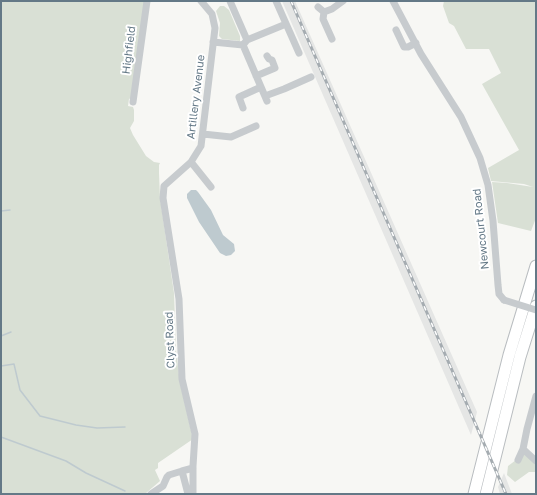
<!DOCTYPE html>
<html>
<head>
<meta charset="utf-8">
<style>
	body { margin:0 }
	#map { position:relative; width:537px; height:495px; overflow:hidden; background:#f7f7f4; font-family:"Golos Text",sans-serif }
	canvas { display:block }
	.frame { position:absolute; inset:0; border:2px solid #647987; pointer-events:none }
</style>
</head>
<body>
<div id="map">
<canvas width="537" height="495"></canvas>
<div class="frame"></div>
</div>
<script>
const ctx = document.querySelector('canvas').getContext('2d');
ctx.lineJoin = 'round';
function fill(path, color) {
  ctx.fillStyle = color;
  ctx.fill(path, 'evenodd');
}
function poly(rows) {
  const path = new Path2D();
  for (const r of rows) {
    path.moveTo(r[0], r[1]);
    for (let i = 2; i < r.length; i += 2) path.lineTo(r[i], r[i + 1]);
  }
  return path;
}
function stroke(path, color, width, dash) {
  ctx.strokeStyle = color;
  ctx.lineWidth = width;
  ctx.lineCap = dash ? 'butt' : 'round';
  ctx.setLineDash(dash || []);
  ctx.stroke(path);
}
function drawText(font, color, halo, rows, align = 'center') {
  ctx.font = font + ' "Golos Text",sans-serif';
  ctx.lineWidth = 4;
  ctx.setLineDash([]);
  ctx.textBaseline = 'middle';
  ctx.strokeStyle = halo;
  ctx.fillStyle = color;
  for (const [text, x, y, turn = 0] of rows) {
    ctx.save();
    ctx.translate(x, y);
    ctx.rotate((+turn || 0) * Math.PI / 180);
    ctx.textAlign = isNaN(turn) ? turn : align;
    if (halo) ctx.strokeText(text, 0, 0);
    ctx.fillText(text, 0, 0);
    ctx.restore();
  }
}
const built = poly([
	[282,1,295,1,477,412,471,435],
	[504,473,512,494,500,494,498,487]
]);
const green = poly([
	[1,1,145,1,131,98,129,99,128,106,133,107,134,110,134,121,130,128,133,135,146,156,154,162,160,163,159,165,159,173,160,198,174,293,176,350,180,383,193,439,158,463,158,468,155,470,160,481,145,494,1,494],
	[444,1,536,1,536,218,531,231,498,223,492,182,507,183,533,187,524,184,491,181,488,168,519,150,482,84,501,73,489,49,466,49,454,26,449,23,443,6],
	[220,6,224,6,229,10,240,36,240,41,222,39,219,36,220,23,216,11],
	[524,454,536,463,536,472,529,472,515,482,507,475,508,466]
]);
const water = poly([
	[191,190,196,190,198,192,211,210,223,235,234,244,235,251,231,255,226,256,220,253,199,222,187,198,187,194]
]);
const stream = poly([
	[1,211,10,210],
	[1,336,11,332],
	[1,366,14,364,20,390,40,416,76,425,97,428,125,427],
	[1,437,66,461,86,473,125,491]
]);
const minor = poly([
	[230,1,247,40],
	[276,1,299,53],
	[393,1,421,54,461,117,480,158,488,185,493,221,498,285,499,294,504,300],
	[318,7,324,12],
	[324,12,323,19,332,39],
	[324,12,332,9,343,1],
	[396,30,404,47,408,47,416,43],
	[213,42,243,45,267,101],
	[243,45,247,40,286,24],
	[256,76,275,68,272,60,269,59,267,56],
	[265,96,284,89,311,77],
	[133,102,147,1],
	[243,108,239,97,261,87],
	[203,134,231,137,256,126],
	[191,162,211,187],
	[523,449,536,461],
	[518,460,523,449,527,429,536,396],
	[151,494,163,486,167,477,169,475,182,471],
	[188,494,182,471,193,468],
	[193,494,193,466,195,434,182,379,179,299,163,198,164,186,191,162,201,146,215,28,212,14,201,1]
]);
const highway = poly([
	[474,494,509,355,536,266],
	[486,494,520,357,536,306]
]);
const rail = poly([
	[291,1,506,494]
]);
const minorBridge = poly([
	[504,300,536,310]
]);
const streetNames = [
	["Highfield",129,50,-83],
	["Artillery Avenue",196,97,-83],
	["Newcourt Road",481,229,-96],
	["Clyst Road",170,340,-92]
];
fill(built, '#e5e6e5');
fill(green, '#d9e0d5');
fill(water, '#becacf');
stroke(stream, '#becacf', 1.5);
stroke(highway, '#b9bdc0', 13);
stroke(minor, '#c7cbce', 7);
stroke(highway, '#fff', 11);
stroke(rail, '#a5acb1', 3);
stroke(rail, '#fff', 1.5, [4.5]);
stroke(minorBridge, '#c7cbce', 7);
drawText('11px', '#647987', '#fff', streetNames);
</script>
</body>
</html>
